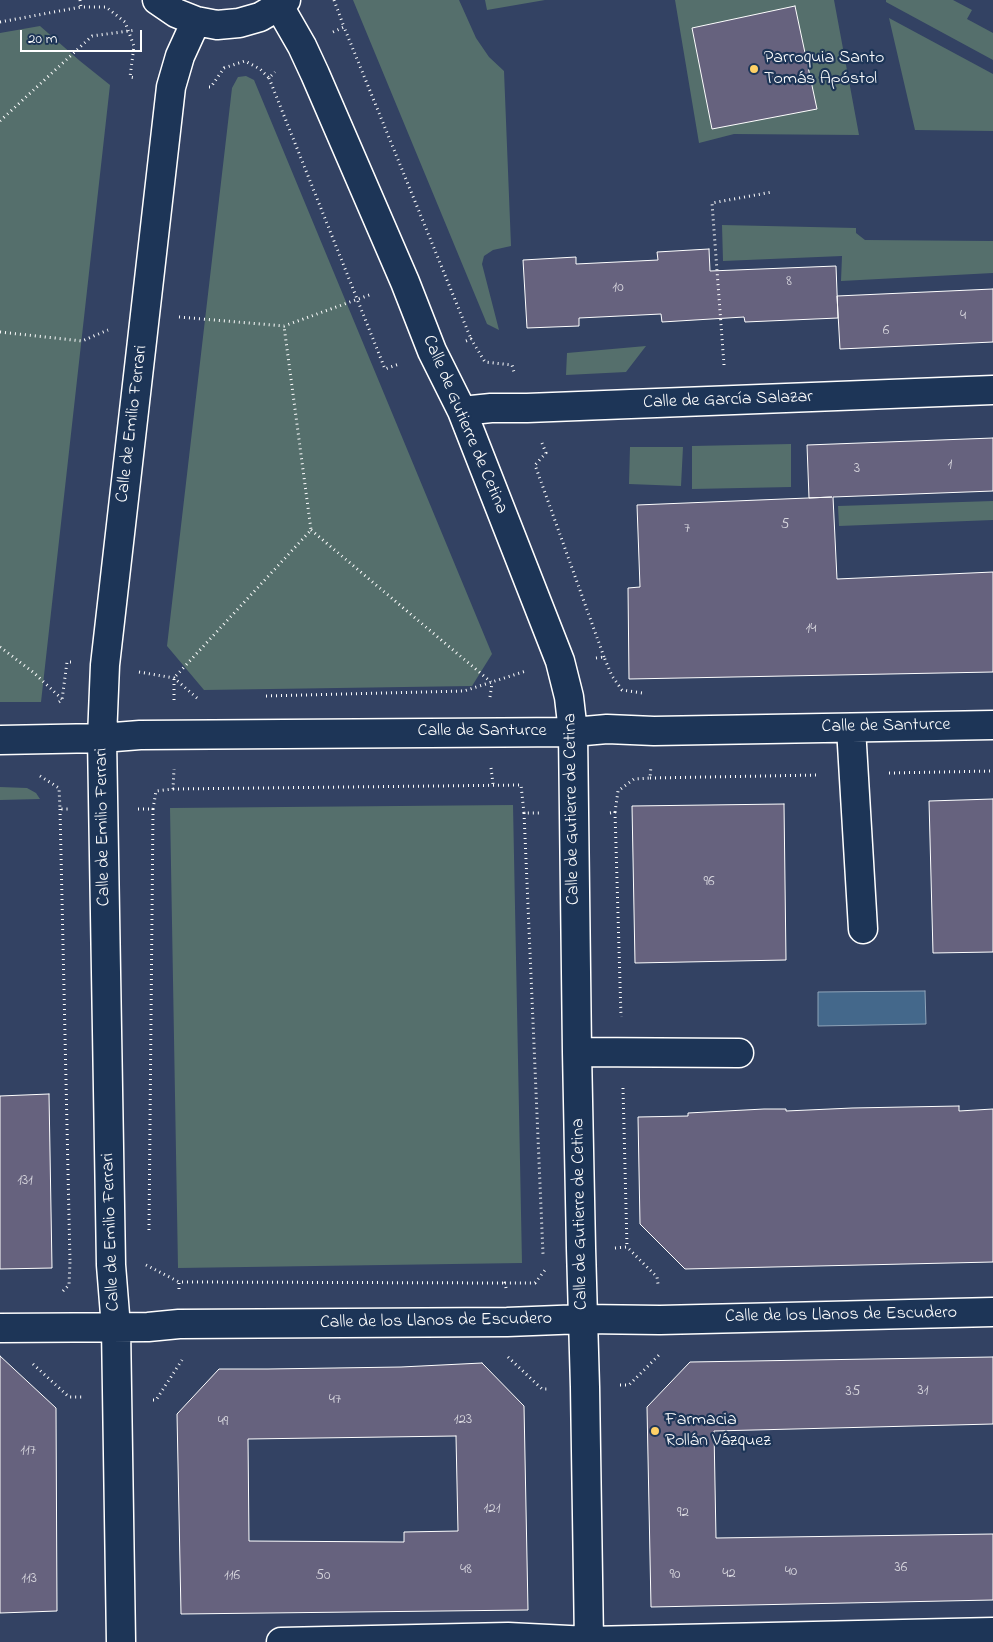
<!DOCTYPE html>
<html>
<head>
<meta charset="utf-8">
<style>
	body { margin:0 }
	#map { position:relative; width:993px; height:1642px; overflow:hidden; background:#334263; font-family:"Indie Flower",sans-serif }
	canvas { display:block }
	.scale { position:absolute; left:20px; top:30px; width:122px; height:22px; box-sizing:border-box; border:2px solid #fff; border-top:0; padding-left:6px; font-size:15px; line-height:18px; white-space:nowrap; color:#fff; -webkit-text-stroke:4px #1d3557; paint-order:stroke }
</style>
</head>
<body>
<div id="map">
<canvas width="993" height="1642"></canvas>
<div class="scale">20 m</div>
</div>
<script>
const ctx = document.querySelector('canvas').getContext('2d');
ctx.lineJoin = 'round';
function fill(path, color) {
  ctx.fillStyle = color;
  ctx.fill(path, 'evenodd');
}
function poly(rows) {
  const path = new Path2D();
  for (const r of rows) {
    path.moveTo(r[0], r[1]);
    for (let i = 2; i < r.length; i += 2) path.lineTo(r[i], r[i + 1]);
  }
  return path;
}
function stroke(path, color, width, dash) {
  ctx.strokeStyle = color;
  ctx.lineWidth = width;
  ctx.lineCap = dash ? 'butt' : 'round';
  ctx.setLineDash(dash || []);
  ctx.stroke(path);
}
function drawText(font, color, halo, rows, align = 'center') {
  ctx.font = font + ' "Indie Flower",sans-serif';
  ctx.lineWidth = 4.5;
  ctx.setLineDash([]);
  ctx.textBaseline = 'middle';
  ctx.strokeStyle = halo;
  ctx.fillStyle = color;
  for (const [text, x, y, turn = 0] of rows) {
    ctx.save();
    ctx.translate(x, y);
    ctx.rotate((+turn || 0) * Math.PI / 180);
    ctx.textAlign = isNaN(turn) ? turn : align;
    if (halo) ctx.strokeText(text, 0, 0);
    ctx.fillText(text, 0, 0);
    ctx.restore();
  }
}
const green = poly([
	[353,0,459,0,476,38,489,57,504,71,511,246,493,250,484,256,482,264,499,330,487,324],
	[485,0,545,0,487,10],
	[675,0,834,0,859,135,734,134,699,143],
	[886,0,953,0,972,10,967,19,993,33,993,60,886,2],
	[889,18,993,74,993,131,915,130],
	[40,26,80,61,110,85,41,702,0,702,0,33],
	[246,76,254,80,492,654,472,686,204,690,167,646,232,88,238,77],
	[722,225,856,228,856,233,865,240,993,241,993,273,841,281,842,256,723,261],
	[646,346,626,372,566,375,567,353],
	[791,444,791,487,692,489,692,446],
	[630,447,683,447,681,486,629,484],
	[993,501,993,520,839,526,838,506],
	[0,787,27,788,36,793,40,799,0,800],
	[513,805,522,1263,178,1268,170,808]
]);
const water = poly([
	[925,991,926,1024,818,1026,818,992,925,991]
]);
const building = poly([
	[795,6,817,109,712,129,692,28,795,6],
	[709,249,710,271,836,266,838,318,745,322,744,317,662,322,661,314,579,318,579,326,527,328,523,260,576,257,576,264,658,260,657,252,709,249],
	[993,289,993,342,840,349,837,296,993,289],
	[993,438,993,491,833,497,837,579,993,572,993,672,629,679,628,588,640,587,637,505,832,497,809,498,807,445,993,438],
	[993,799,993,952,933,953,929,801,993,799],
	[784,804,786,960,635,963,632,806,784,804],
	[49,1094,52,1268,0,1269,0,1096,49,1094],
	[959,1106,959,1111,993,1109,993,1262,685,1269,640,1224,638,1117,688,1116,688,1113,764,1109,786,1109,786,1111,852,1108,959,1106],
	[0,1356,56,1408,57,1611,0,1613,0,1356],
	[993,1357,993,1424,714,1431,716,1538,993,1534,993,1600,651,1607,647,1407,690,1362,993,1357],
	[482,1363,524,1406,528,1610,181,1614,177,1414,219,1369,268,1369,401,1367,482,1363],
	[456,1436,458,1531,404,1532,404,1542,249,1541,248,1439,456,1436]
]);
const path = poly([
	[80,0,81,7,106,7,125,22,134,46,130,77,136,78],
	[334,0,344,27],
	[0,22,81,7],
	[333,32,344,27,471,339],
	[269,78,385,369,399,364],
	[209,87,211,87,224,68,245,61,260,69,269,78,275,72],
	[0,121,92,36,136,30],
	[179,317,284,326,372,294],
	[0,332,82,341,108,330],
	[466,341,471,339,485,362,512,365,514,372],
	[724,365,712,203,772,192],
	[542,443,546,453,535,465,604,657],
	[311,530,491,682],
	[0,647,33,672,62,699],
	[596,658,604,657,612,676,622,690,642,693],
	[139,672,174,678,197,698],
	[266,696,464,691,526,671],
	[490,697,492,683],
	[174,700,174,678,311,530,284,326],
	[59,702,62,700,67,662,71,662],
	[491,768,493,784],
	[889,773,993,771],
	[40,776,59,788,60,809,69,809],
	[650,778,820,775],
	[173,789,521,785,524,813,539,813],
	[60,809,70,1262],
	[138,809,153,809,156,791,173,789,174,769],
	[615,812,621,1017],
	[524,813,543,1254],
	[610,813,615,812,618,791,634,779,650,778,651,766],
	[623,1088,627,1247],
	[149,1230,153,809],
	[615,1248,627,1247,657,1277,658,1284],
	[146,1265,179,1282],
	[506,1288,505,1283,535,1283,545,1270],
	[179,1289,179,1282,505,1283],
	[63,1291,69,1285,70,1262],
	[508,1357,542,1389,549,1389],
	[33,1364,69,1397,82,1397],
	[620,1385,629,1385,659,1355],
	[153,1400,156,1400,182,1360]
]);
const minor = poly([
	[157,0,176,13,196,21,217,25,239,23,260,17,279,6,286,0],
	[279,6,302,46,315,74,405,282,432,351,462,411,560,661,569,697,573,732,577,1052,581,1248,585,1387,589,1642],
	[462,411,491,408,527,408,993,390],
	[851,728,863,929],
	[0,740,102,738,140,735,573,732,607,729,654,731,993,725],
	[577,1052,739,1053],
	[0,1328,148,1327,179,1324,507,1322,583,1319,660,1320,993,1312],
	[121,1642,116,1327,111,1265,102,738,105,665,171,87,180,56,196,21],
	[281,1642,508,1637,589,1641,993,1632]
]);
const markers = [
	[754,69,5,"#ffd166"],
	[655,1431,5,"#ffd166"]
];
const numberNames = [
	["8",789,283],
	["10",618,289],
	["4",963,317],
	["6",886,332],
	["1",950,466],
	["3",857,470],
	["5",785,526],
	["7",687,530],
	["14",811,630],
	["96",709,883],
	["131",25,1182],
	["31",923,1392],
	["35",853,1393],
	["47",335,1401],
	["123",463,1421],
	["49",223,1423],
	["117",28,1452],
	["121",492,1510],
	["92",683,1514],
	["36",901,1569],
	["48",466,1571],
	["40",791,1573],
	["42",729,1575],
	["90",675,1576],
	["116",232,1577],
	["50",323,1577],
	["113",29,1580]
];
const poiNames = [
	["Parroquia Santo",764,59],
	["Tomás Apóstol",764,80],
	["Farmacia",665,1421],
	["Rollán Vázquez",665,1442]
];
const streetNames = [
	["Calle de García Salazar",728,401,-2],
	["Calle de Emilio Ferrari",133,424,-83],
	["Calle de Gutierre de Cetina",464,425,67],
	["Calle de Santurce",886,727,-1],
	["Calle de Santurce",482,732],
	["Calle de Gutierre de Cetina",573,809,-91],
	["Calle de Emilio Ferrari",104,827,-91],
	["Calle de Gutierre de Cetina",581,1214,-91],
	["Calle de Emilio Ferrari",112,1232,-92],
	["Calle de los Llanos de Escudero",841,1316,-1],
	["Calle de los Llanos de Escudero",436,1322,-1]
];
fill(green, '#556f6c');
fill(water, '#44688b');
stroke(water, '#8fa4b9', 1);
fill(building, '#66627e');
stroke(building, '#fff', 1);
stroke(minor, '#fff', 31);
stroke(path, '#fff', 3, [1, 4]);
stroke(minor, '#1d3557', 28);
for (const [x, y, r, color] of markers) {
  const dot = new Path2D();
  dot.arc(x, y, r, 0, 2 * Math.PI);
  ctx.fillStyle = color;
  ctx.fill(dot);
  stroke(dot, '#1d3557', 2);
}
drawText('15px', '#d9d8df', null, numberNames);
drawText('18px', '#fff', '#1d3557', poiNames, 'left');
drawText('18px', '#fff', '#1d3557', streetNames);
</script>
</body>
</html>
